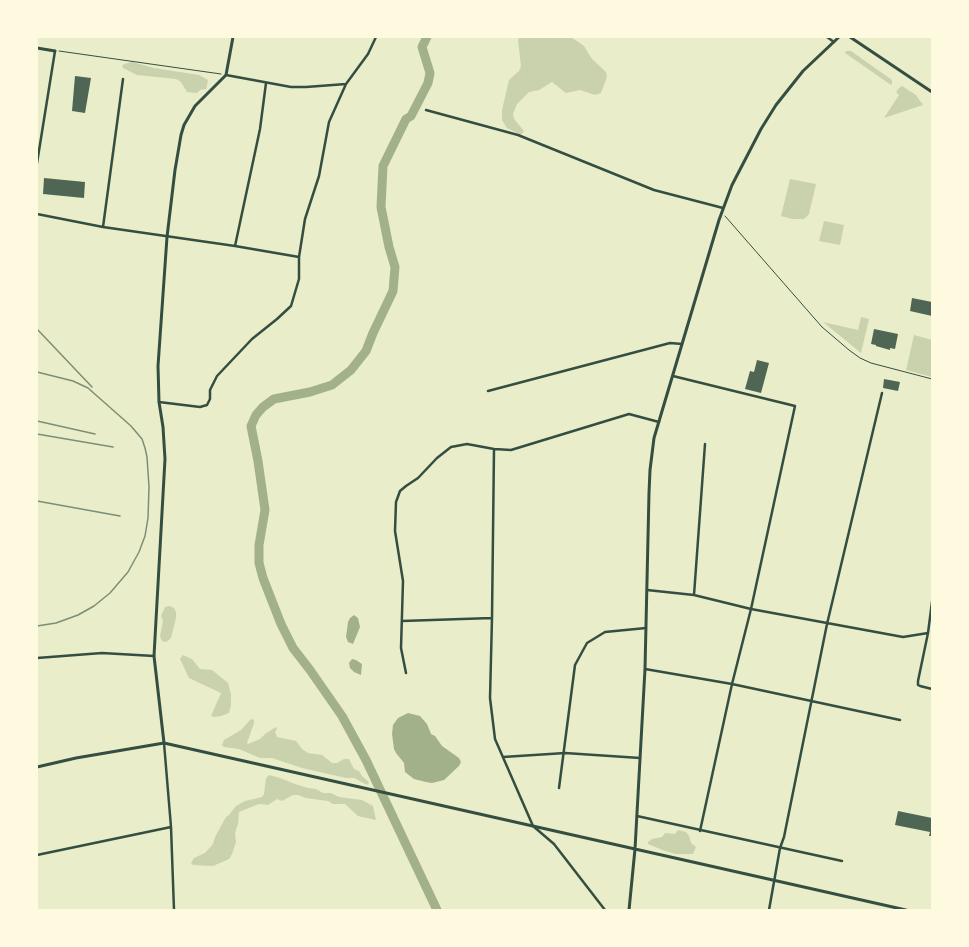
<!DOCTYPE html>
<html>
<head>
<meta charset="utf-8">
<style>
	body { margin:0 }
	#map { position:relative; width:969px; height:947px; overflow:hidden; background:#e9edc9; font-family:Roboto,sans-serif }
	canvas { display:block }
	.frame { position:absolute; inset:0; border:38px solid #fefae0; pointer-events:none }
</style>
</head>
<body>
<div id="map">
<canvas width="969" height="947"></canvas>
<div class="frame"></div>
</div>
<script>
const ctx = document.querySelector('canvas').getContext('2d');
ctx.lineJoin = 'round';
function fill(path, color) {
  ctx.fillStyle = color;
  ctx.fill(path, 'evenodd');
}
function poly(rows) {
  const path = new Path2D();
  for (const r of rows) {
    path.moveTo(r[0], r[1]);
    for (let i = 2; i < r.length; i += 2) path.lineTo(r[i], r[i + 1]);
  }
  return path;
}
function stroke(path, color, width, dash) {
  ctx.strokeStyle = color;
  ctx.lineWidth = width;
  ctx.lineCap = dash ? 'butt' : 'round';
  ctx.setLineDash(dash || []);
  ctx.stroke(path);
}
const green = poly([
	[519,37,571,37,584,46,592,59,606,72,607,77,601,93,595,95,580,90,566,93,552,82,539,90,529,92,517,104,513,114,514,119,524,131,521,135,507,128,502,120,502,110,509,80,519,71,521,66,518,40],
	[846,51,851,51,892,80,892,83,891,85,845,53],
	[132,62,154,68,199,75,208,80,207,86,206,89,200,90,197,93,187,92,181,82,176,79,137,75,123,68,122,66,124,64],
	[902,86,916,95,923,105,884,118,899,95,896,92,899,88],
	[790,179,816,184,809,214,804,219,792,219,781,216],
	[824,221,844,225,840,245,819,241],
	[861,317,869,319,861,353,823,322,858,330],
	[914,335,932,340,932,377,906,370],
	[170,606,174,608,176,612,176,618,171,638,166,642,162,641,160,636,163,621,161,616,165,607],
	[183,655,192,659,200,669,212,670,228,683,231,694,231,705,229,713,221,716,214,717,211,716,221,693,189,678,180,659],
	[251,719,254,720,254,723,248,740,247,743,248,744,260,739,265,734,276,727,277,729,275,732,277,737,296,741,302,749,308,753,322,755,332,763,337,763,344,759,349,759,354,769,359,771,362,776,369,782,368,785,363,783,354,778,346,778,302,768,272,758,260,758,239,749,224,747,222,745,224,740,241,730],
	[269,775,280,778,295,784,308,788,316,789,323,793,331,793,339,797,362,800,373,806,376,820,358,816,345,804,333,804,328,801,306,798,298,795,293,795,282,801,277,799,268,805,259,804,239,812,238,824,235,833,236,842,232,854,229,859,213,866,193,865,191,863,194,858,205,853,213,844,215,837,226,817,229,815,236,806,245,801,262,797,264,794,266,778],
	[678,830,686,832,689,836,691,843,696,847,693,854,676,854,665,851,648,844,648,842,652,839,662,837,665,833,675,834]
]);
const water = poly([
	[354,615,358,618,360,627,353,644,348,642,346,637,348,622,350,618],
	[352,659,356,660,362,664,361,675,354,672,350,668,349,663],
	[408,713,420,716,427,724,431,734,435,736,442,746,459,758,461,762,459,766,444,780,432,783,426,782,414,779,405,772,404,763,396,753,394,749,392,734,393,725,398,718]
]);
const river = poly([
	[427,37,422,47,430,73,428,83,411,116,406,119,383,166,381,207,389,247,395,267,393,291,373,333,366,351,351,370,332,385,310,392,274,399,263,407,256,415,251,426,258,461,265,510,259,545,259,563,263,578,281,624,293,648,310,670,342,716,366,760,437,910]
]);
const building = poly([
	[75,76,91,78,85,113,72,111],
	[44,178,85,182,84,198,43,194],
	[912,298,932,302,932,316,910,311],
	[874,329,898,334,895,349,890,348,890,350,876,346,876,345,871,344],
	[757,360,769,363,761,393,745,389,750,371,754,372],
	[884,379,900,382,898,391,883,388],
	[898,811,932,818,932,836,929,836,930,832,895,825]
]);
const path = poly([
	[59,51,221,74],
	[725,216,822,327,849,350,860,358,871,363,932,379]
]);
const minor = poly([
	[827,37,834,42],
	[226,75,291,87,306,87,346,84],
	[426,110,518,135,654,190,723,208],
	[37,163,55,51],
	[37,214,103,227,235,246,299,257],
	[103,227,123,79],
	[235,246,260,129,266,83],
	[673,376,795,406,751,609,732,684,700,831],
	[488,391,670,343,682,344],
	[159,402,200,407,207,405,210,399,210,390,217,376,252,339,277,319,291,306,299,279,299,257,305,219,319,176,329,122,346,84,368,54,376,37],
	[494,449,492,618,490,698,495,739,533,826,554,844,605,910],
	[647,590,694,595,751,609,903,637,928,633],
	[694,595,705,444],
	[932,602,928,633,918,681,918,685,920,686,932,689],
	[402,621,492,618],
	[37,658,102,653,154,656],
	[645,669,732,684,900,720],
	[406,673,401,648,403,581,395,531,396,502,400,491,406,486,418,478,437,458,451,447,467,444,494,449,511,450,629,414,659,422],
	[164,743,171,827,174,910],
	[503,757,565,753,640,758],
	[559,788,575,665,587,643,605,632,646,628],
	[637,816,842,861],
	[37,855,171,827],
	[769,910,780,848,784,837,827,624,882,393]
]);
const tertiary = poly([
	[850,37,932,92],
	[37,48,55,51],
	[164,743,154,656,165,459,163,427,159,402,158,366,167,237,175,170,181,135,184,125,195,106,226,75,233,37],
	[37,767,76,758,164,743,906,910],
	[629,910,635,849,645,669,649,493,650,470,654,438,719,220,732,185,761,129,776,105,803,71,839,37]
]);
const rail = poly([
	[37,329,92,387],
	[37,372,73,381,88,388,131,426,142,439,145,448,147,457,149,487,148,518,145,536,139,552,128,572,110,593,94,606,78,615,56,623,37,626],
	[37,421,95,434],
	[37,434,113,447],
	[37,501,120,516]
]);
fill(green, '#cad2ad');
fill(water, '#a3b18a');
stroke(river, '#a3b18a', 9);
fill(building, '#4f6655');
stroke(path, '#344e41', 1);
stroke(minor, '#344e41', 2.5);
stroke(tertiary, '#344e41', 3);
stroke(rail, '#7c8e77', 1.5);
</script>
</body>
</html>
